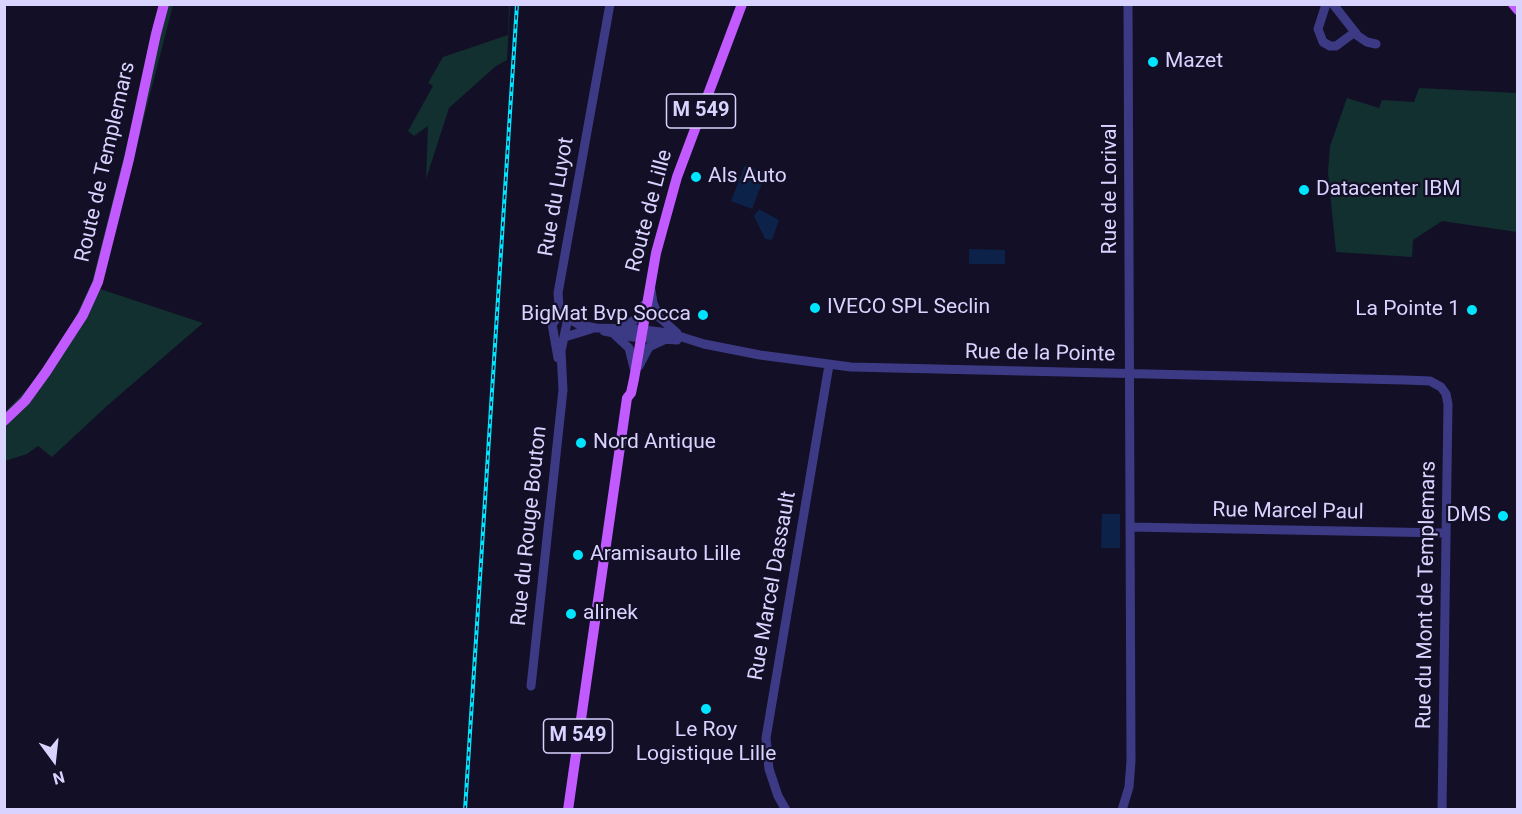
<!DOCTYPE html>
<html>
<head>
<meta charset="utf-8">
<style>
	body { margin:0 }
	#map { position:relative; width:1522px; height:814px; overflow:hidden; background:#130f26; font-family:Roboto,sans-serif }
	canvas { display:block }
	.frame { position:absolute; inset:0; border:6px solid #d9d4ff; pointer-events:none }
	.north { position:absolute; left:24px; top:730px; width:60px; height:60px; -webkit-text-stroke:4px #130f26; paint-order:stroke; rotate:165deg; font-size:16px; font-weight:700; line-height:24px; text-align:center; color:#d9d4ff }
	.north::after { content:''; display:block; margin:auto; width:21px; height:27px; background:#d9d4ff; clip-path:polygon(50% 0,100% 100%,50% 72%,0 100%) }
</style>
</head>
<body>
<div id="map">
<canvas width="1522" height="814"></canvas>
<div class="frame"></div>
<div class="north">N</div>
</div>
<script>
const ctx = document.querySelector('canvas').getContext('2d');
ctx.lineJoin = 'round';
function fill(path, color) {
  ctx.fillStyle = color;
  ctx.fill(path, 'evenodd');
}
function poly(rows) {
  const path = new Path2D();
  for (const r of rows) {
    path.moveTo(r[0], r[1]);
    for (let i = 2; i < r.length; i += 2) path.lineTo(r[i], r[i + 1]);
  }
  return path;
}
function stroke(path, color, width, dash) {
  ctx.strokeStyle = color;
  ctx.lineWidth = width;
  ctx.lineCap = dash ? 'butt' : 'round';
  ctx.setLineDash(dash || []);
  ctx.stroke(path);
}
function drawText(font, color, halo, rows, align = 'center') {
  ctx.font = font + ' Roboto,sans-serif';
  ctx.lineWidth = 4.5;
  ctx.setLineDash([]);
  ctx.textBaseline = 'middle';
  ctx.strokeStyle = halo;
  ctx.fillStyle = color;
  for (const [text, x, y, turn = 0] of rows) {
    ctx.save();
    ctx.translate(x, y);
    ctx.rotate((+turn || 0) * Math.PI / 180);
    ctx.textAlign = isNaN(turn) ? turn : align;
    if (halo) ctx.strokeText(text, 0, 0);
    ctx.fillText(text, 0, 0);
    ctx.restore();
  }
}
const green = poly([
	[159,5,173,5,100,289,203,323,108,405,52,457,38,446,27,454,5,461,4,413,34,382,71,326,92,282,129,136],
	[509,5,510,5,507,60,496,66,449,108,426,179,428,126,414,136,408,131,433,86,428,83,443,57,508,35],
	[1419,88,1517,93,1517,232,1442,221,1413,240,1412,257,1336,252,1328,172,1330,146,1347,98,1379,108,1382,100,1414,102]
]);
const water = poly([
	[745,165,766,173,752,209,731,201],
	[759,209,779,220,772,240,765,239,754,216],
	[969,249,1005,250,1005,264,969,264],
	[1102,514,1120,514,1120,548,1101,548]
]);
const minor = poly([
	[610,4,558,293,559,305,563,311,568,318,580,325,596,328,635,329,669,333,704,344,760,355,851,367,1405,380,1430,381,1441,387,1446,394,1448,404,1442,810],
	[1326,4,1318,29,1323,42,1330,46,1336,46,1355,32],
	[1333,4,1358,36,1367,42,1376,44],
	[651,290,653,303,659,317,677,333],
	[621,328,636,319,644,305],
	[604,331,633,337,677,340],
	[615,335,629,348,634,368],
	[565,337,591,329],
	[558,358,552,324,563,311],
	[639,366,649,347,664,340],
	[1130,527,1446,533],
	[531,686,563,390,561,351,568,318],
	[786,810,778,796,769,769,766,738,829,365],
	[1122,810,1129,787,1131,761,1128,4]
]);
const major = poly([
	[1513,4,1518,10],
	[4,421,25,401,46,372,83,315,98,282,129,159,156,34,164,4],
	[568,810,627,398,631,393,634,379,656,253,677,177,742,4]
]);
const rail = poly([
	[465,810,517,4]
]);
const markers = [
	[1153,62,6,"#00e5ff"],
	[696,177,6,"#00e5ff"],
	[1304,190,6,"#00e5ff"],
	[815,308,6,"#00e5ff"],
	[1472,310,6,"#00e5ff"],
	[703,315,6,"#00e5ff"],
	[581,443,6,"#00e5ff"],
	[1503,516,6,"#00e5ff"],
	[578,555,6,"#00e5ff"],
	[571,614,6,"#00e5ff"],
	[706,709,6,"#00e5ff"]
];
const shields = [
	[701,111,69],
	[578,736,69]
];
const shieldNames = [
	["M 549",701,111],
	["M 549",578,736]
];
const poiNames = [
	["Mazet",1165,62],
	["Als Auto",708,177],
	["Datacenter IBM",1316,190],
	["IVECO SPL Seclin",827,308],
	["La Pointe 1",1460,310,"right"],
	["BigMat Bvp Socca",691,315,"right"],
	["Nord Antique",593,443],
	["DMS",1491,516,"right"],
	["Aramisauto Lille",590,555],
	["alinek",583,614],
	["Le Roy",706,731,"center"],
	["Logistique Lille",706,755,"center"]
];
const streetNames = [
	["Route de Templemars",106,162,-77],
	["Rue de Lorival",1111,189,-90],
	["Rue du Luyot",557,197,-80],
	["Route de Lille",650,211,-75],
	["Rue de la Pointe",1040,354,1],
	["Rue Marcel Paul",1288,512,1],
	["Rue du Rouge Bouton",530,526,-84],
	["Rue Marcel Dassault",773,586,-80],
	["Rue du Mont de Templemars",1427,595,-89]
];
fill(green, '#12302f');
fill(water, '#0c2248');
stroke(minor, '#3d3a85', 9);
stroke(major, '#c25bff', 10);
stroke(rail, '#00e5ff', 4);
stroke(rail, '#130f26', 1.5, [4.5]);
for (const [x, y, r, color] of markers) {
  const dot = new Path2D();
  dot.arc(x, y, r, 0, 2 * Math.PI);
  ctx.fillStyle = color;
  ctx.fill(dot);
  stroke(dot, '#130f26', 2);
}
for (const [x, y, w] of shields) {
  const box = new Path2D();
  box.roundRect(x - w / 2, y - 17, w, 34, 4.5);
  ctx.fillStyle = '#130f26';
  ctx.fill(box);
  stroke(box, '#d9d4ff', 1.5);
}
drawText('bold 20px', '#d9d4ff', null, shieldNames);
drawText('21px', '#d9d4ff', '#130f26', poiNames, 'left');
drawText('21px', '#d9d4ff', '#130f26', streetNames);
</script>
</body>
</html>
